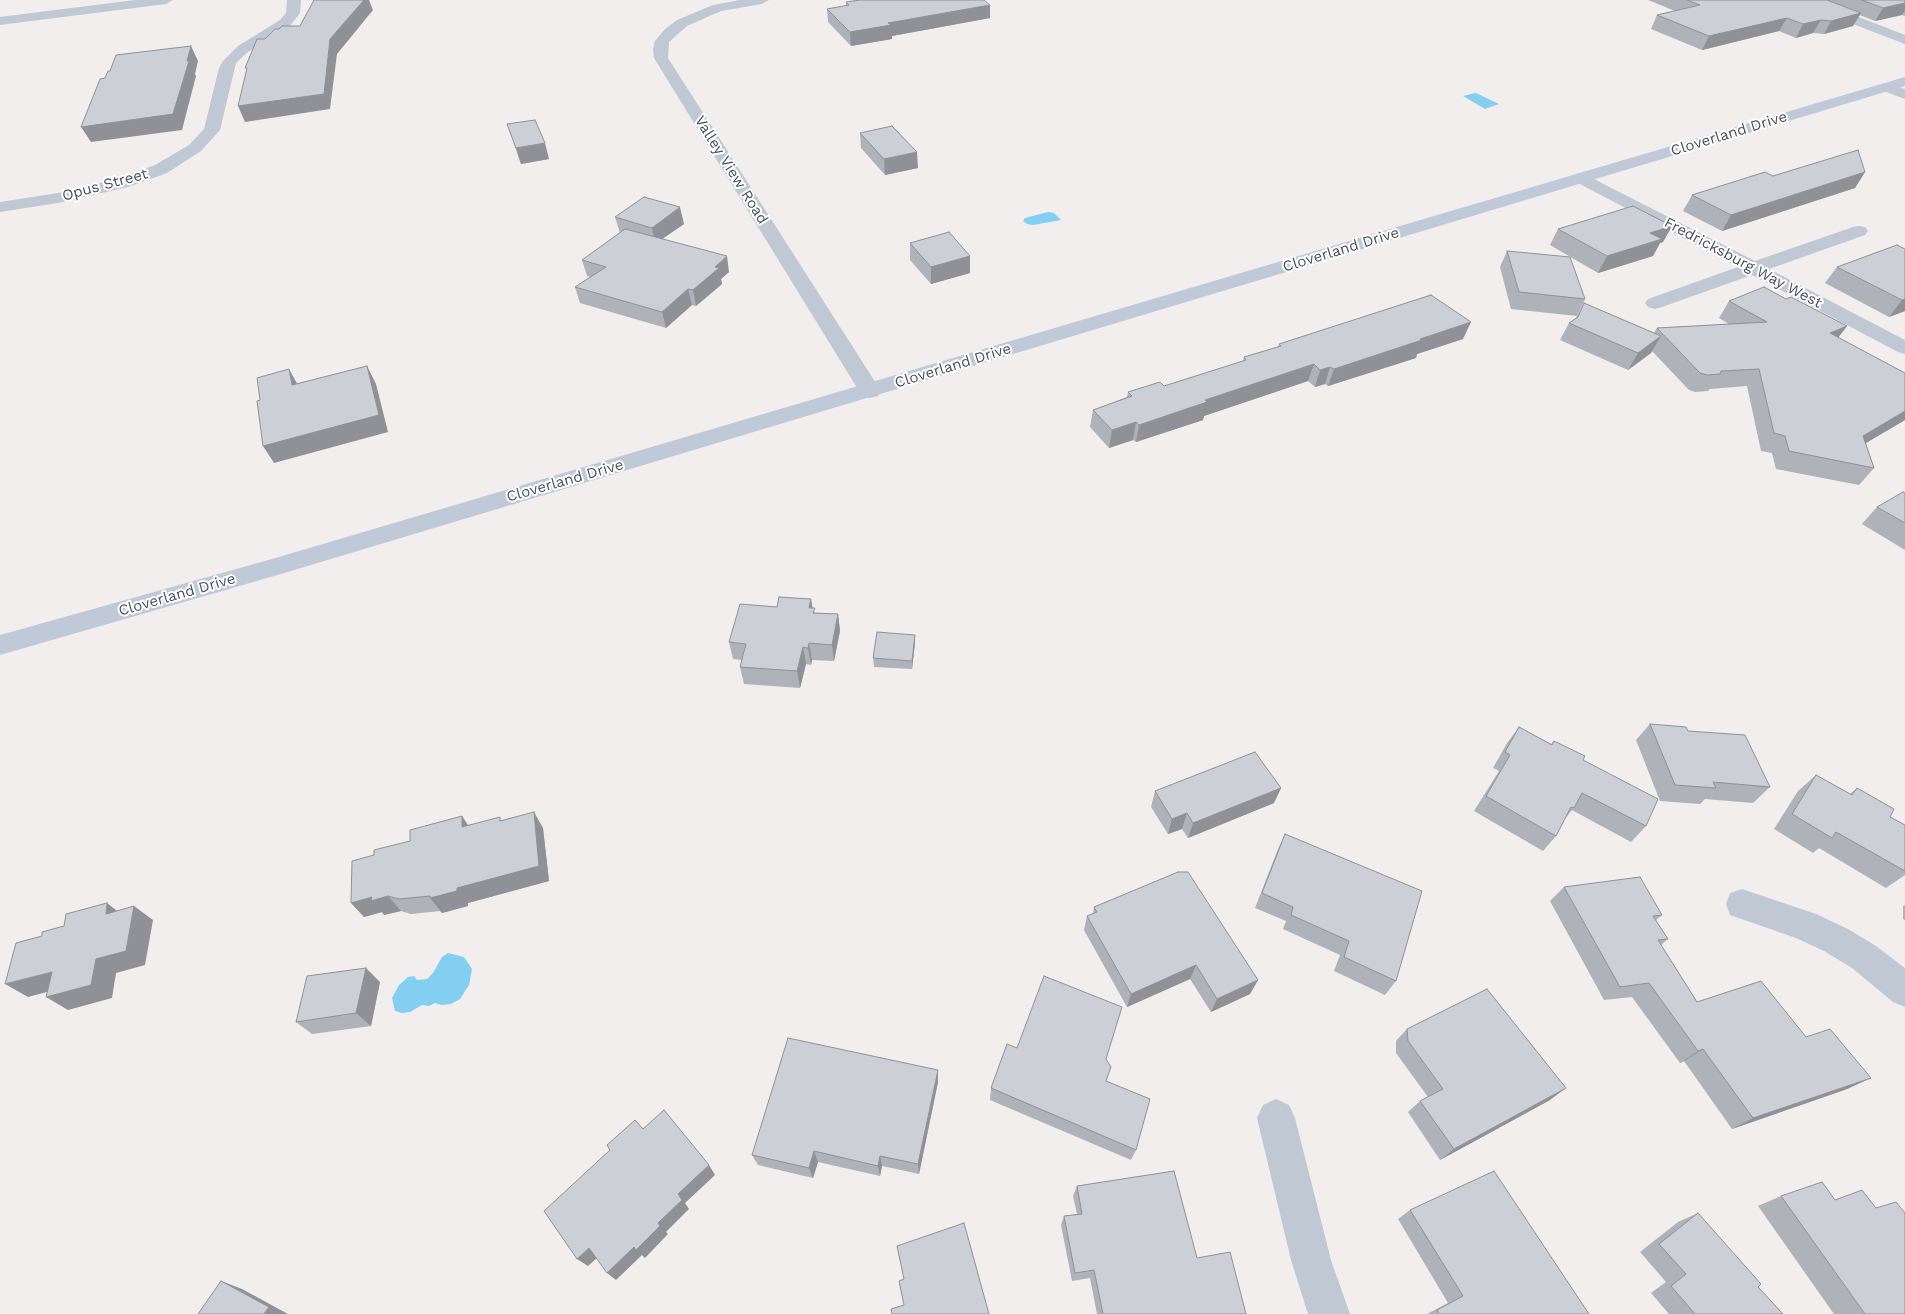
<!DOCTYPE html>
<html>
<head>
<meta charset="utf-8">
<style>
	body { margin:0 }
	canvas { display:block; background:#f1eeed }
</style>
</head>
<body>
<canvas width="1905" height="1314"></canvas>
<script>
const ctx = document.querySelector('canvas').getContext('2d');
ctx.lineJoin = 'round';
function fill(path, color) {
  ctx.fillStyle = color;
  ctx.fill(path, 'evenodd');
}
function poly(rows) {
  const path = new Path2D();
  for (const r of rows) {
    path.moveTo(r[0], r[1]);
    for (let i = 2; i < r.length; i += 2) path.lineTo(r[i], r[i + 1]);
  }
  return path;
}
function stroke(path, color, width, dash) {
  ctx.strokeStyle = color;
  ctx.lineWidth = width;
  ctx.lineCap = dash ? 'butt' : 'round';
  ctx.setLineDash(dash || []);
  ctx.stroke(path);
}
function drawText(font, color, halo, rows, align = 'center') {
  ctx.font = font + ' "Work Sans",sans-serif';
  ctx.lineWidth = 4;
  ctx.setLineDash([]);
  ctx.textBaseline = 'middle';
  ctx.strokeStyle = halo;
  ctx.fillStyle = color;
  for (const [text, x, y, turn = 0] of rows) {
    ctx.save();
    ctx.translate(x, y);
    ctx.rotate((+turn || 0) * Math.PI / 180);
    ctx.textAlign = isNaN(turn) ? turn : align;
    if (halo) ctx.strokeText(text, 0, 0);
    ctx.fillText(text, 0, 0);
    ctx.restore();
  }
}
const water = poly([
	[1475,93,1476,93,1499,104,1485,109,1463,96],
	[1048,212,1054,213,1061,220,1033,225,1027,224,1023,221,1025,218],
	[448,953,464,957,472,969,469,985,460,999,451,1004,442,1005,435,1003,429,1006,422,1005,410,1012,402,1013,395,1011,392,998,399,985,408,977,414,976,417,980,427,979,433,973,442,957]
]);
const street = poly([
	[135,0,173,0,166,4,0,25,0,17,135,0],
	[287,0,301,0,300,13,290,26,248,52,236,63,220,130,201,151,167,173,128,187,58,203,0,212,0,202,58,193,117,179,155,165,189,145,204,129,219,68,223,61,238,46,280,20,286,13,287,0],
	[740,0,769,0,762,4,721,11,687,26,669,42,668,58,881,391,878,396,870,398,862,396,859,391,654,58,653,49,655,41,665,29,677,20,713,5,740,0],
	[1796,0,1815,0,1905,35,1905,44,1798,3,1796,0],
	[1886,83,1905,89,1905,99,1881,90,1879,87,1881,84,1886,83],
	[1582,173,1755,261,1853,227,1859,226,1865,227,1868,231,1865,235,1769,269,1905,340,1905,354,1898,352,1752,275,1662,307,1655,309,1648,307,1645,303,1648,299,1738,267,1576,182,1574,178,1576,174,1582,173],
	[1742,889,1816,914,1848,929,1876,946,1905,968,1905,1007,1893,1002,1852,968,1824,951,1796,938,1730,915,1726,904,1730,893,1742,889],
	[1276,1099,1289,1105,1295,1118,1331,1260,1350,1314,1308,1314,1291,1260,1257,1118,1263,1105,1276,1099]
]);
const secondary = poly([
	[1905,77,1905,86,281,574,0,655,0,635,272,559,1905,77]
]);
const wall = poly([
	[1648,0,1905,0,1905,16,1902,15,1875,21,1860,15,1853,26,1824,34,1813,33,1796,38,1779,31,1702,50,1651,29,1657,15,1675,11],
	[846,2,990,5,990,18,892,36,892,39,851,46,828,22,827,9,846,6],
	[507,124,549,159,521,164],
	[860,133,918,168,885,175,861,148],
	[1865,172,1855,188,1722,231,1683,211,1692,195,1773,176],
	[615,217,684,224,662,239,729,272,721,279,722,284,696,306,692,305,666,328,580,303,575,287,590,277,587,276,582,260,620,233],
	[1672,226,1663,242,1660,243,1653,256,1598,273,1550,245,1558,229],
	[910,243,970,273,931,284,910,260],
	[1905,249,1905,311,1889,317,1825,283,1837,267],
	[1507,251,1585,299,1577,316,1511,309,1500,267],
	[1786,299,1847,326,1838,338,1905,373,1905,420,1866,443,1874,468,1859,485,1776,469,1772,453,1761,451,1747,386,1710,389,1708,391,1695,392,1689,390,1652,351,1651,353,1628,370,1560,340,1569,323,1576,318,1584,303,1654,333,1657,328,1729,324,1719,318,1729,301],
	[1463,339,1417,354,1416,358,1328,386,1325,384,1315,387,1308,381,1204,416,1203,420,1136,442,1133,440,1109,448,1090,427,1093,410,1127,397,1128,392,1164,386,1243,361,1244,357,1278,347,1279,344],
	[1905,493,1905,550,1862,524,1877,507],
	[811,599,812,608,815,613,838,614,840,631,834,661,812,660,811,665,806,664,800,688,744,684,740,667,742,660,733,659,729,642,777,607],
	[915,635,915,643,912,669,874,667,873,658],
	[1650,724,1688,731,1770,787,1753,803,1705,799,1700,804,1660,801,1636,740],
	[1519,727,1551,744,1554,741,1583,760,1646,826,1631,842,1572,810,1565,819,1556,836,1543,851,1474,811,1499,771,1493,768,1507,743],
	[1816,775,1850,794,1857,788,1890,817,1905,825,1905,875,1886,888,1819,848,1813,853,1774,829,1798,791],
	[1281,788,1274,803,1188,838,1182,829,1168,834,1151,807,1155,791],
	[462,816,468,825,502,820,543,828,549,881,468,903,468,906,442,913,440,911,411,914,401,911,384,915,382,912,364,917,374,855,410,841],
	[1285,834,1396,981,1385,995,1334,971,1340,955,1283,929,1286,921,1255,908,1278,849],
	[1564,887,1662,915,1656,920,1668,939,1661,945,1697,1002,1806,1037,1871,1078,1847,1089,1732,1129,1684,1061,1680,1063,1632,997,1604,1000,1550,901],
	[1905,905,1905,920,1903,919,1903,906],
	[1094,907,1258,980,1250,994,1211,1012,1190,979,1127,1007,1084,930,1087,916,1093,913],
	[380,982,371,1026,312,1034,296,1022],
	[1407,1029,1550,1100,1440,1160,1408,1112,1420,1101,1428,1097,1396,1053,1396,1041],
	[1017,1048,1106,1059,1106,1081,1136,1150,1131,1160,990,1100,991,1088],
	[938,1070,938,1082,919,1174,882,1166,880,1176,818,1162,813,1178,758,1165,752,1155],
	[1077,1186,1197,1258,1246,1314,1097,1314,1090,1278,1072,1281,1061,1225,1064,1216,1077,1214,1073,1196],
	[1781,1196,1835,1200,1876,1208,1905,1314,1834,1314,1758,1206],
	[1410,1210,1589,1314,1427,1314,1448,1303,1398,1219],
	[1698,1213,1758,1287,1783,1314,1669,1314,1651,1293,1666,1282,1640,1252,1678,1222]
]);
const shadedWall = poly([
	[364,0,369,0,373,10,337,54,330,109,245,122,238,106,330,39],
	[1905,3,1905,10,1902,15,1875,21,1883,8],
	[990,5,990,18,892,36,892,39,851,46,850,32,888,23],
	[1861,13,1853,26,1824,34,1831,21],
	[1787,18,1779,31,1702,50,1709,36],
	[1821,20,1813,33,1796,38,1803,24],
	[191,46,198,61,195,74,196,76,182,130,91,142,81,127,187,61],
	[545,143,549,159,521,164,516,148],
	[917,152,918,168,885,175,884,159],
	[1865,172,1855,188,1722,231,1731,215],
	[680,207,684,224,655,244,652,228],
	[1672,226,1663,242,1660,243,1653,256,1598,273,1607,256,1650,233],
	[727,256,729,272,721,279,722,284,696,306,693,290,715,267],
	[970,256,970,273,931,284,931,267],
	[688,289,692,305,666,328,662,312],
	[1905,299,1905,311,1889,317,1902,300],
	[1471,322,1463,339,1417,354,1416,358,1328,386,1334,369,1420,339],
	[1847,326,1834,343,1830,333],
	[1661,336,1651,353,1628,370,1638,353],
	[1314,364,1308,381,1204,416,1203,420,1136,442,1139,425,1205,400],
	[367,366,376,384,388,432,274,463,263,446],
	[1330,367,1325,384,1315,387,1320,370],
	[289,369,299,387,292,385],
	[1905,411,1905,420,1849,453,1863,436],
	[1136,422,1133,440,1109,448,1112,430],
	[811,599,814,616,809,608],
	[838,614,840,631,834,661,832,645],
	[915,635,915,643,912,669,912,661],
	[809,643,812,660,811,665,808,648],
	[803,647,806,664,800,688,797,671],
	[1281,788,1274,803,1188,838,1193,823],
	[534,812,543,828,549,881,468,903,468,906,442,913,430,898,457,888],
	[1187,813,1182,829,1168,834,1172,819],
	[462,816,472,832,462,827],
	[388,896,401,911,384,915,382,912,364,917,351,903,372,897],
	[107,903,126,918,106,914],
	[134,906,153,920,145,965,116,973,112,998,68,1010,46,997,96,959],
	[1196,965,1190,979,1127,1007,1131,994],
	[366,968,380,982,371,1026,356,1013],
	[52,972,73,985,28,997,5,984],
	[1258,980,1250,994,1211,1012,1217,999],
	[1703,1049,1684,1061,1680,1063,1698,1051],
	[938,1070,938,1082,919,1174,918,1164],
	[1871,1078,1847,1089,1732,1129,1753,1118],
	[1566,1088,1550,1100,1440,1160,1454,1149],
	[814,1151,818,1162,813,1178,809,1168],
	[880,1156,882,1166,880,1176,878,1166],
	[709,1165,715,1175,685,1203,689,1209,666,1232,668,1234,645,1258,642,1255,616,1280,607,1273,658,1223,678,1194],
	[589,1248,599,1256,588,1266,577,1259],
	[221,1281,242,1289,288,1314,264,1314]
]);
const building = poly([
	[314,0,364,0,330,39,324,94,238,106,247,68,245,68,257,39,265,39,275,29,279,29,282,26,300,26,314,0],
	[860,0,984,0,990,5,888,23,891,25,850,32,827,9,849,5,846,2,860,0],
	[1687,0,1827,0,1861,13,1831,21,1821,20,1803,24,1787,18,1709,36,1657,15,1700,5,1687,0],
	[1862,0,1905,0,1905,3,1883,8,1862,0],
	[191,46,187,61,189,61,173,114,81,127,100,79,105,78,108,71,110,71,116,55,191,46],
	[535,120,545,143,516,148,507,124,535,120],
	[892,126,917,152,884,159,860,133,892,126],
	[1858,150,1865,172,1731,215,1692,195,1765,172,1773,176,1858,150],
	[644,197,680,207,652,228,615,217,644,197],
	[1633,206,1672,226,1650,233,1662,239,1607,256,1558,229,1633,206],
	[625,229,727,256,715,267,719,268,693,290,688,289,662,312,575,287,606,267,582,260,625,229],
	[949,232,970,256,931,267,910,243,949,232],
	[1897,245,1905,249,1905,299,1902,300,1837,267,1897,245],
	[1507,251,1570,257,1585,299,1519,292,1507,251],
	[1764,287,1786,299,1791,297,1847,326,1830,333,1905,373,1905,411,1863,436,1874,468,1789,451,1785,436,1774,433,1759,369,1721,371,1720,374,1707,375,1700,373,1657,328,1767,322,1729,301,1764,287],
	[1431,295,1471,322,1420,339,1422,340,1334,369,1330,367,1320,370,1314,364,1205,400,1207,402,1139,425,1136,422,1112,430,1093,410,1132,396,1128,392,1160,382,1164,386,1246,360,1244,357,1281,346,1279,344,1431,295],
	[1584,303,1661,336,1638,353,1569,323,1578,317,1584,303],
	[367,366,379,415,263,446,257,401,260,400,257,378,289,369,292,385,367,366],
	[1903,492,1905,493,1905,523,1877,507,1903,492],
	[779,597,811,599,809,608,815,608,813,613,838,614,832,645,809,643,808,648,803,647,797,671,740,667,746,644,729,642,740,604,777,607,779,597],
	[877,632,915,635,912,661,873,658,877,632],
	[1650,724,1686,727,1688,731,1745,735,1770,787,1713,782,1716,788,1675,785,1650,724],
	[1519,727,1552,745,1554,741,1585,756,1583,760,1658,799,1646,826,1582,793,1574,808,1571,807,1556,836,1486,796,1510,755,1505,752,1519,727],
	[1255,752,1281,788,1193,823,1187,813,1172,819,1155,791,1255,752],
	[1816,775,1852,795,1857,788,1894,809,1890,817,1905,825,1905,871,1836,832,1832,838,1792,814,1816,775],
	[534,812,539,866,457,888,457,891,430,898,430,896,399,899,388,896,371,901,372,897,351,903,352,861,374,855,374,850,410,841,410,830,462,816,462,827,500,817,500,821,534,812],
	[1285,834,1422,891,1396,981,1344,957,1349,941,1291,915,1293,907,1262,893,1285,834],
	[1178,872,1188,872,1258,980,1217,999,1196,965,1131,994,1087,916,1097,912,1094,907,1178,872],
	[1640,877,1662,915,1653,916,1668,939,1658,940,1697,1002,1761,981,1806,1037,1830,1029,1871,1078,1753,1118,1703,1049,1698,1051,1649,983,1620,987,1564,887,1640,877],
	[107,903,106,914,134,906,126,951,96,959,91,985,46,997,52,972,5,984,16,943,42,936,42,932,64,926,66,914,107,903],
	[366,968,356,1013,296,1022,307,976,366,968],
	[1044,976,1122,1007,1106,1059,1111,1067,1106,1081,1150,1099,1136,1150,991,1088,1007,1044,1017,1048,1044,976],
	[1487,989,1566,1088,1454,1149,1420,1101,1443,1089,1408,1041,1407,1029,1487,989],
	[788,1038,938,1070,918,1164,880,1156,878,1166,814,1151,809,1168,752,1155,788,1038],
	[664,1110,709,1165,678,1194,682,1200,658,1223,660,1226,636,1250,634,1247,607,1273,589,1248,577,1259,544,1211,610,1150,607,1145,635,1120,643,1129,664,1110],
	[1174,1171,1197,1258,1230,1252,1246,1314,1103,1314,1094,1270,1075,1273,1064,1216,1082,1214,1077,1186,1174,1171],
	[1494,1171,1589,1314,1439,1314,1437,1310,1463,1296,1410,1210,1494,1171],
	[1822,1182,1835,1200,1862,1190,1876,1208,1896,1202,1905,1213,1905,1314,1865,1314,1781,1196,1822,1182],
	[1698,1213,1761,1284,1758,1287,1783,1314,1695,1314,1671,1286,1686,1274,1659,1244,1698,1213],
	[964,1223,989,1314,892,1314,891,1309,904,1305,899,1281,904,1279,897,1246,964,1223],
	[221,1281,269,1307,264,1314,198,1314,221,1281]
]);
const farStreetnames = [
	["Cloverland Drive",1729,134,-17],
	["Valley View Road",731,170,58],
	["Opus Street",105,185,-15],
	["Cloverland Drive",1341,250,-17],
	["Fredricksburg Way West",1743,263,28],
	["Cloverland Drive",953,366,-17],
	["Cloverland Drive",565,481,-16],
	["Cloverland Drive",177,595,-16]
];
fill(water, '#83cff1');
fill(street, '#c0c8d4');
fill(secondary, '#bfc9d8');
fill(wall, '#afb2b8');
fill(shadedWall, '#8f9196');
fill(building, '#cccfd6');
stroke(building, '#8f9196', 1);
drawText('15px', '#454f5c', '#fff', farStreetnames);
</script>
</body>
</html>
